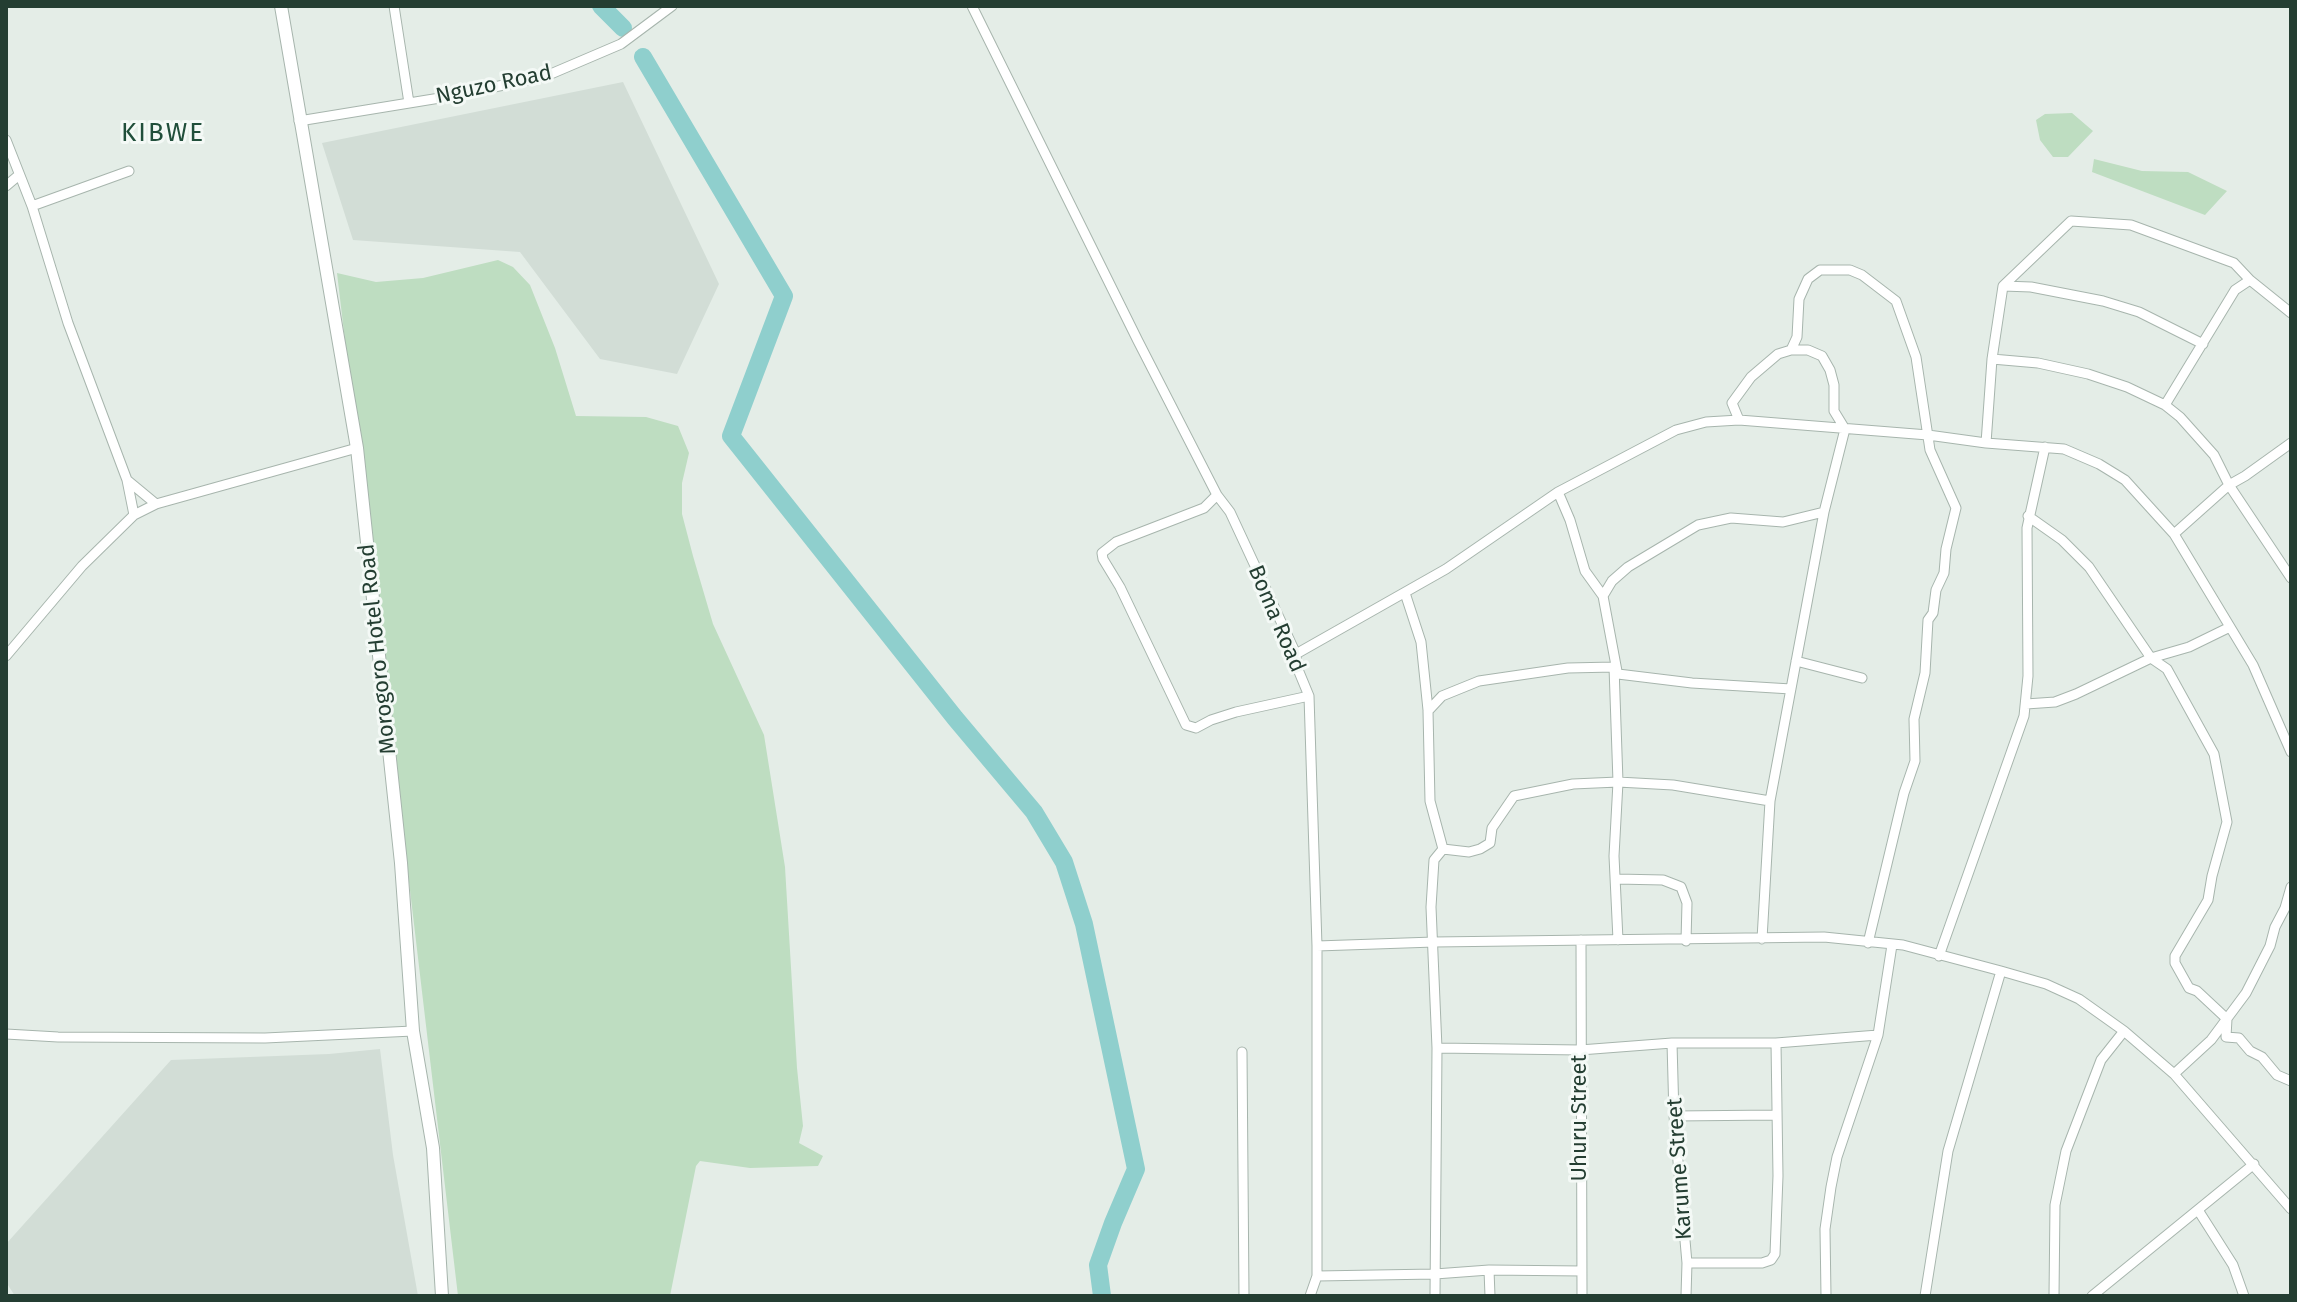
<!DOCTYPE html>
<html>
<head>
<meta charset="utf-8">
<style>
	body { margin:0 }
	#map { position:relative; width:2297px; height:1302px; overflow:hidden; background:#e4ede7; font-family:"Fira Sans",sans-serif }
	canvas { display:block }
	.frame { position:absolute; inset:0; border:8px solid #243e32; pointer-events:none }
</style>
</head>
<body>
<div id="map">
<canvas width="2297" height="1302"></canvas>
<div class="frame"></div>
</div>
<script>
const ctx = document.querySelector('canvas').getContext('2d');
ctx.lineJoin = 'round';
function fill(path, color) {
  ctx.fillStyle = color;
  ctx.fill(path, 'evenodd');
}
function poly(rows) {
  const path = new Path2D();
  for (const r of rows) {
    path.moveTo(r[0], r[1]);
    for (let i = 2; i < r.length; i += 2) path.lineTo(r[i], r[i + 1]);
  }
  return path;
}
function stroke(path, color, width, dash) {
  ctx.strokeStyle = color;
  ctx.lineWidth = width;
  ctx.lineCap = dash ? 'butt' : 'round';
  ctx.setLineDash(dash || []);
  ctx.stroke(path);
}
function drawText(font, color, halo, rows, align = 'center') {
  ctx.font = font + ' "Fira Sans",sans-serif';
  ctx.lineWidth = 6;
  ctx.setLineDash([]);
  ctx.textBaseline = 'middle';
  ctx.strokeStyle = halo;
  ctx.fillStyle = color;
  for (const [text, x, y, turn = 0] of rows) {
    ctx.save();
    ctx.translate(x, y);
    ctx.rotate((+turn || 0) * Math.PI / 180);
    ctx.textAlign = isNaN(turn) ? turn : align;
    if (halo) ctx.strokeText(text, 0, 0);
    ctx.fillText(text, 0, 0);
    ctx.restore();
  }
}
const built = poly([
	[623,82,719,284,677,374,600,359,520,252,353,240,322,143],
	[380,1049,393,1155,418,1296,15,1296,6,1282,6,1244,171,1060,329,1054]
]);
const green = poly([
	[2072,113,2093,131,2068,157,2053,157,2040,140,2036,120,2045,114],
	[2094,159,2142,171,2188,172,2227,191,2205,215,2092,172],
	[498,260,513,267,530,285,555,348,576,416,646,417,678,426,689,453,682,483,682,514,693,556,713,624,764,735,785,867,797,1068,803,1126,799,1143,823,1156,818,1166,750,1168,700,1161,696,1166,670,1296,458,1296,337,273,376,282,423,278]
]);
const river = poly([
	[601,6,623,28],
	[643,57,784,296,731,436,955,718,1034,812,1064,862,1084,924,1136,1169,1113,1223,1098,1265,1102,1296]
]);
const minor = poly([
	[394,6,409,103],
	[972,6,1138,341,1217,495,1230,512,1296,654,1297,667,1309,696,1317,946,1317,1276,1310,1296],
	[299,121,452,96,546,76,621,44,672,6],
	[6,140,32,206,68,323,127,480,156,504],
	[6,186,19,175],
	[32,206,129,171],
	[2003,286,2031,287,2103,301,2139,312,2203,344],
	[1791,350,1797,337,1799,299,1808,279,1820,270,1850,270,1862,275,1896,301,1916,357,1930,450,1956,508,1946,549,1944,573,1936,590,1933,613,1928,620,1925,673,1914,719,1915,761,1904,793,1868,943],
	[1992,359,2038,363,2088,374,2127,387,2165,405,2180,417,2214,455,2229,485,2291,578],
	[2165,405,2235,290,2250,280,2291,313],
	[1739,420,1732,403,1751,377,1778,354,1791,350,1808,350,1822,356,1830,370,1834,385,1834,411,1845,429,1824,512,1770,801,1762,939],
	[1986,443,1992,359,2003,286,2071,221,2131,225,2234,263,2250,280],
	[127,480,134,515],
	[1558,492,1570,520,1585,571,1603,596,1617,671],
	[1217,495,1204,508,1116,542,1102,553,1103,559,1120,587,1186,725,1196,728,1211,720,1236,712,1309,696],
	[2028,516,2062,540,2089,567,2151,658,2167,669,2214,754,2227,822,2212,876,2208,900,2175,956,2175,963,2189,988,2197,991,2227,1019,2226,1037,2239,1038,2250,1051,2262,1057,2277,1075,2291,1081],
	[2174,534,2229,485,2245,476,2291,443],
	[1405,593,1421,642,1428,710],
	[1603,596,1612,581,1628,567,1698,525,1731,518,1783,522,1824,512],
	[1296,654,1446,569,1558,492,1676,430,1706,422,1739,420,1928,435,1986,443,2064,449,2099,464,2125,480,2174,534,2253,665,2291,752],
	[6,656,82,566,134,515,156,504,357,448],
	[1796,661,1862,678],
	[1614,667,1618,782,1614,856,1618,940],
	[1618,674,1692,683,1791,689],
	[2026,704,2055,702,2076,694,2151,658,2189,647,2230,627],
	[1443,849,1469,852,1480,849,1490,843,1492,828,1514,796,1573,784,1618,782,1673,785,1770,801],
	[1617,879,1663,880,1681,887,1687,903,1686,941],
	[1581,940,1582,1296],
	[1317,946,1434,942,1824,937,1903,945,2001,971,2046,984,2079,999,2124,1031,2174,1074,2291,1209],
	[1939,956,2024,716,2028,676,2027,528,2045,447],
	[6,1034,58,1037,265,1038,413,1031],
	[1672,1043,1674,1116,1687,1263,1686,1296],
	[1437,1048,1580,1050,1672,1043,1776,1043,1878,1035],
	[1242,1052,1244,1296],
	[2174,1074,2211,1040,2246,993,2270,946,2275,927,2285,908,2291,887],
	[1674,1116,1777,1115],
	[2198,1210,2233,1265,2244,1296],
	[1687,1263,1762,1263,1771,1260,1775,1254,1778,1176,1776,1043],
	[1489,1270,1490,1296],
	[1317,1276,1435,1274,1489,1270,1582,1271],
	[1435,1296,1437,1048,1431,907,1434,860,1443,849,1430,801,1428,711,1442,696,1479,681,1568,668,1614,667],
	[1826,1296,1825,1229,1831,1187,1837,1157,1878,1035,1892,945],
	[1925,1296,1948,1151,2001,971],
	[2054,1296,2055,1205,2066,1151,2101,1060,2124,1031],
	[2092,1296,2254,1164]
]);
const tertiary = poly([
	[281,6,357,448,401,863,413,1031,433,1148,442,1296]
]);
const streetNames = [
	["Nguzo Road",494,85,-12],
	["Boma Road",1276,619,67],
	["Morogoro Hotel Road",378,649,-96],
	["Uhuru Street",1580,1118,-90],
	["Karume Street",1680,1169,-94]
];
const quarterNames = [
	["KIBWE",163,134]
];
fill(built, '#d2ddd6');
fill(green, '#beddc1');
stroke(river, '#8fcfcd', 18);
stroke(minor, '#a7b5ad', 11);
stroke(tertiary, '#a7b5ad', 14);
stroke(minor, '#fff', 9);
stroke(tertiary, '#fff', 12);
drawText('22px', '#243e32', '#f4f9f6', streetNames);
ctx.letterSpacing = '2px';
drawText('26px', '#214f3b', '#f4f9f6', quarterNames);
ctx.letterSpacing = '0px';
</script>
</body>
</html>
